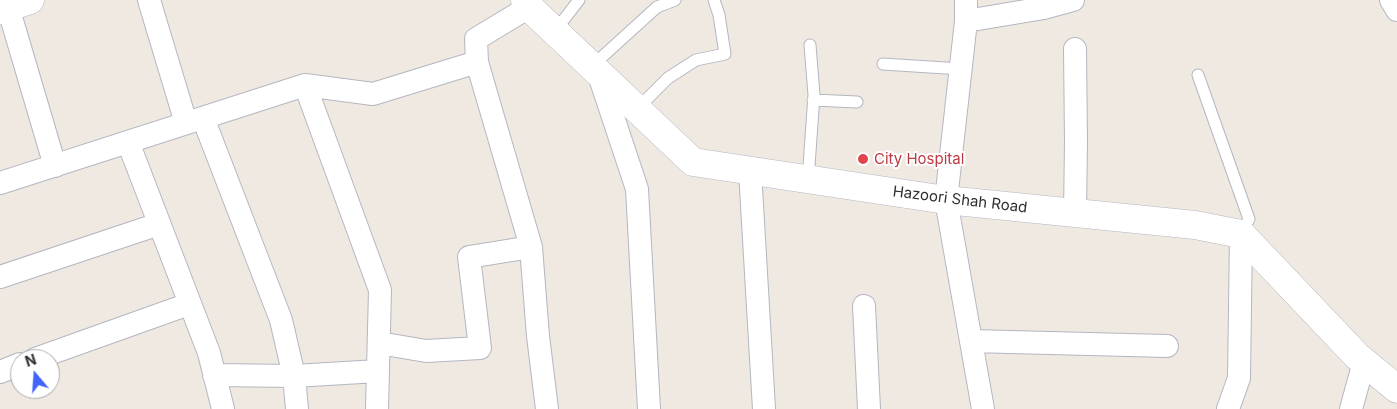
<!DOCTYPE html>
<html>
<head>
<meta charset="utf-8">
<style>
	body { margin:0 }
	#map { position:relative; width:1397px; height:409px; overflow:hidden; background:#efe9e1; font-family:Inter,sans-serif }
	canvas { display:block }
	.north { position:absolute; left:10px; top:349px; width:50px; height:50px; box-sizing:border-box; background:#fff; border:1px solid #ababab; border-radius:50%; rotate:342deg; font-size:14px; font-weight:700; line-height:20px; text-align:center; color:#2e2e2e }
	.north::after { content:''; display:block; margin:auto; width:18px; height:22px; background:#4264fb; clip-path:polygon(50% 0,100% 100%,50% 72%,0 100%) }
</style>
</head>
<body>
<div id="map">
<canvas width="1397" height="409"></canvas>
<div class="north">N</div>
</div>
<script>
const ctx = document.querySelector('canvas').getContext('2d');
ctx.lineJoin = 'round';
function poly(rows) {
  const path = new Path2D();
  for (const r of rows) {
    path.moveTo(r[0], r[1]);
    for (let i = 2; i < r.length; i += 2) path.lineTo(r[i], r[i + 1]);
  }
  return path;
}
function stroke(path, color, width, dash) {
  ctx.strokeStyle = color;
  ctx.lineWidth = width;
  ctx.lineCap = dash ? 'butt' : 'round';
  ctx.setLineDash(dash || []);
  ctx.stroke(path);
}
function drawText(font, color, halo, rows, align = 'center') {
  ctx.font = font + ' Inter,sans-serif';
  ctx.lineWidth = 4;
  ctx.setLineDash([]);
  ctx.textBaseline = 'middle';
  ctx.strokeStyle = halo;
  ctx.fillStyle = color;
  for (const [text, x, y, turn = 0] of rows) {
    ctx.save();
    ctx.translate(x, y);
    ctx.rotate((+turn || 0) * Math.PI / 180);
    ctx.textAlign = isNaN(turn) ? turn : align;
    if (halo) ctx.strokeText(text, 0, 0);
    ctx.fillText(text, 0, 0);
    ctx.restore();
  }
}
const lane = poly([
	[555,31,579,0],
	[883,64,961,69],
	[592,66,657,7,675,0],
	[1198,75,1249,219,1241,234],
	[813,100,857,102],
	[637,109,668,78,696,60,725,54,719,15,714,0],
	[808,180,814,95,810,45]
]);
const street = poly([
	[149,0,186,123],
	[966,0,966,21,946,200,983,409],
	[1391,0,1397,10],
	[8,7,55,166],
	[966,21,1044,8,1073,0],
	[477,62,531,247,538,336,547,409],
	[598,72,637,189,649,409],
	[305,85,380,290,377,409],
	[203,118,281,320,294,376,297,409],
	[128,142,209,353,223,409],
	[750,171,764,409],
	[0,183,305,85,373,94,477,62,476,39,529,7],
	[1075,213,1076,142,1075,49],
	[0,277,159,224],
	[864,306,869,409],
	[971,341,1167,346],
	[379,343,426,351,480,348,469,257,531,247],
	[35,359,189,304],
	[0,372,20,364],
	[214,375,294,376,378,371],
	[1228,409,1239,378,1241,234],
	[1351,409,1364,362]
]);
const secondary = poly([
	[525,0,529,7,693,162,946,200,1195,225,1241,234,1357,356,1397,389],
	[0,10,30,0]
]);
const markers = [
	[863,159,6,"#e0444e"]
];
const healthNames = [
	["City Hospital",874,159]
];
const streetNames = [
	["Hazoori Shah Road",960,200,7]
];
stroke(lane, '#b4b7c1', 13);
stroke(street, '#b4b7c1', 24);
stroke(secondary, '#b4b7c1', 29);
stroke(lane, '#fff', 11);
stroke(street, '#fff', 22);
stroke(secondary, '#fff', 28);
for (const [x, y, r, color] of markers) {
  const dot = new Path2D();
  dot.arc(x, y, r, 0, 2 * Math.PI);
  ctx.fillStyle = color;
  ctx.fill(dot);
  stroke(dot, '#fff', 2);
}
drawText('15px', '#be3a42', '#fff', healthNames, 'left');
drawText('15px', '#2e2e2e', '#fff', streetNames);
</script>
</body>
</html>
